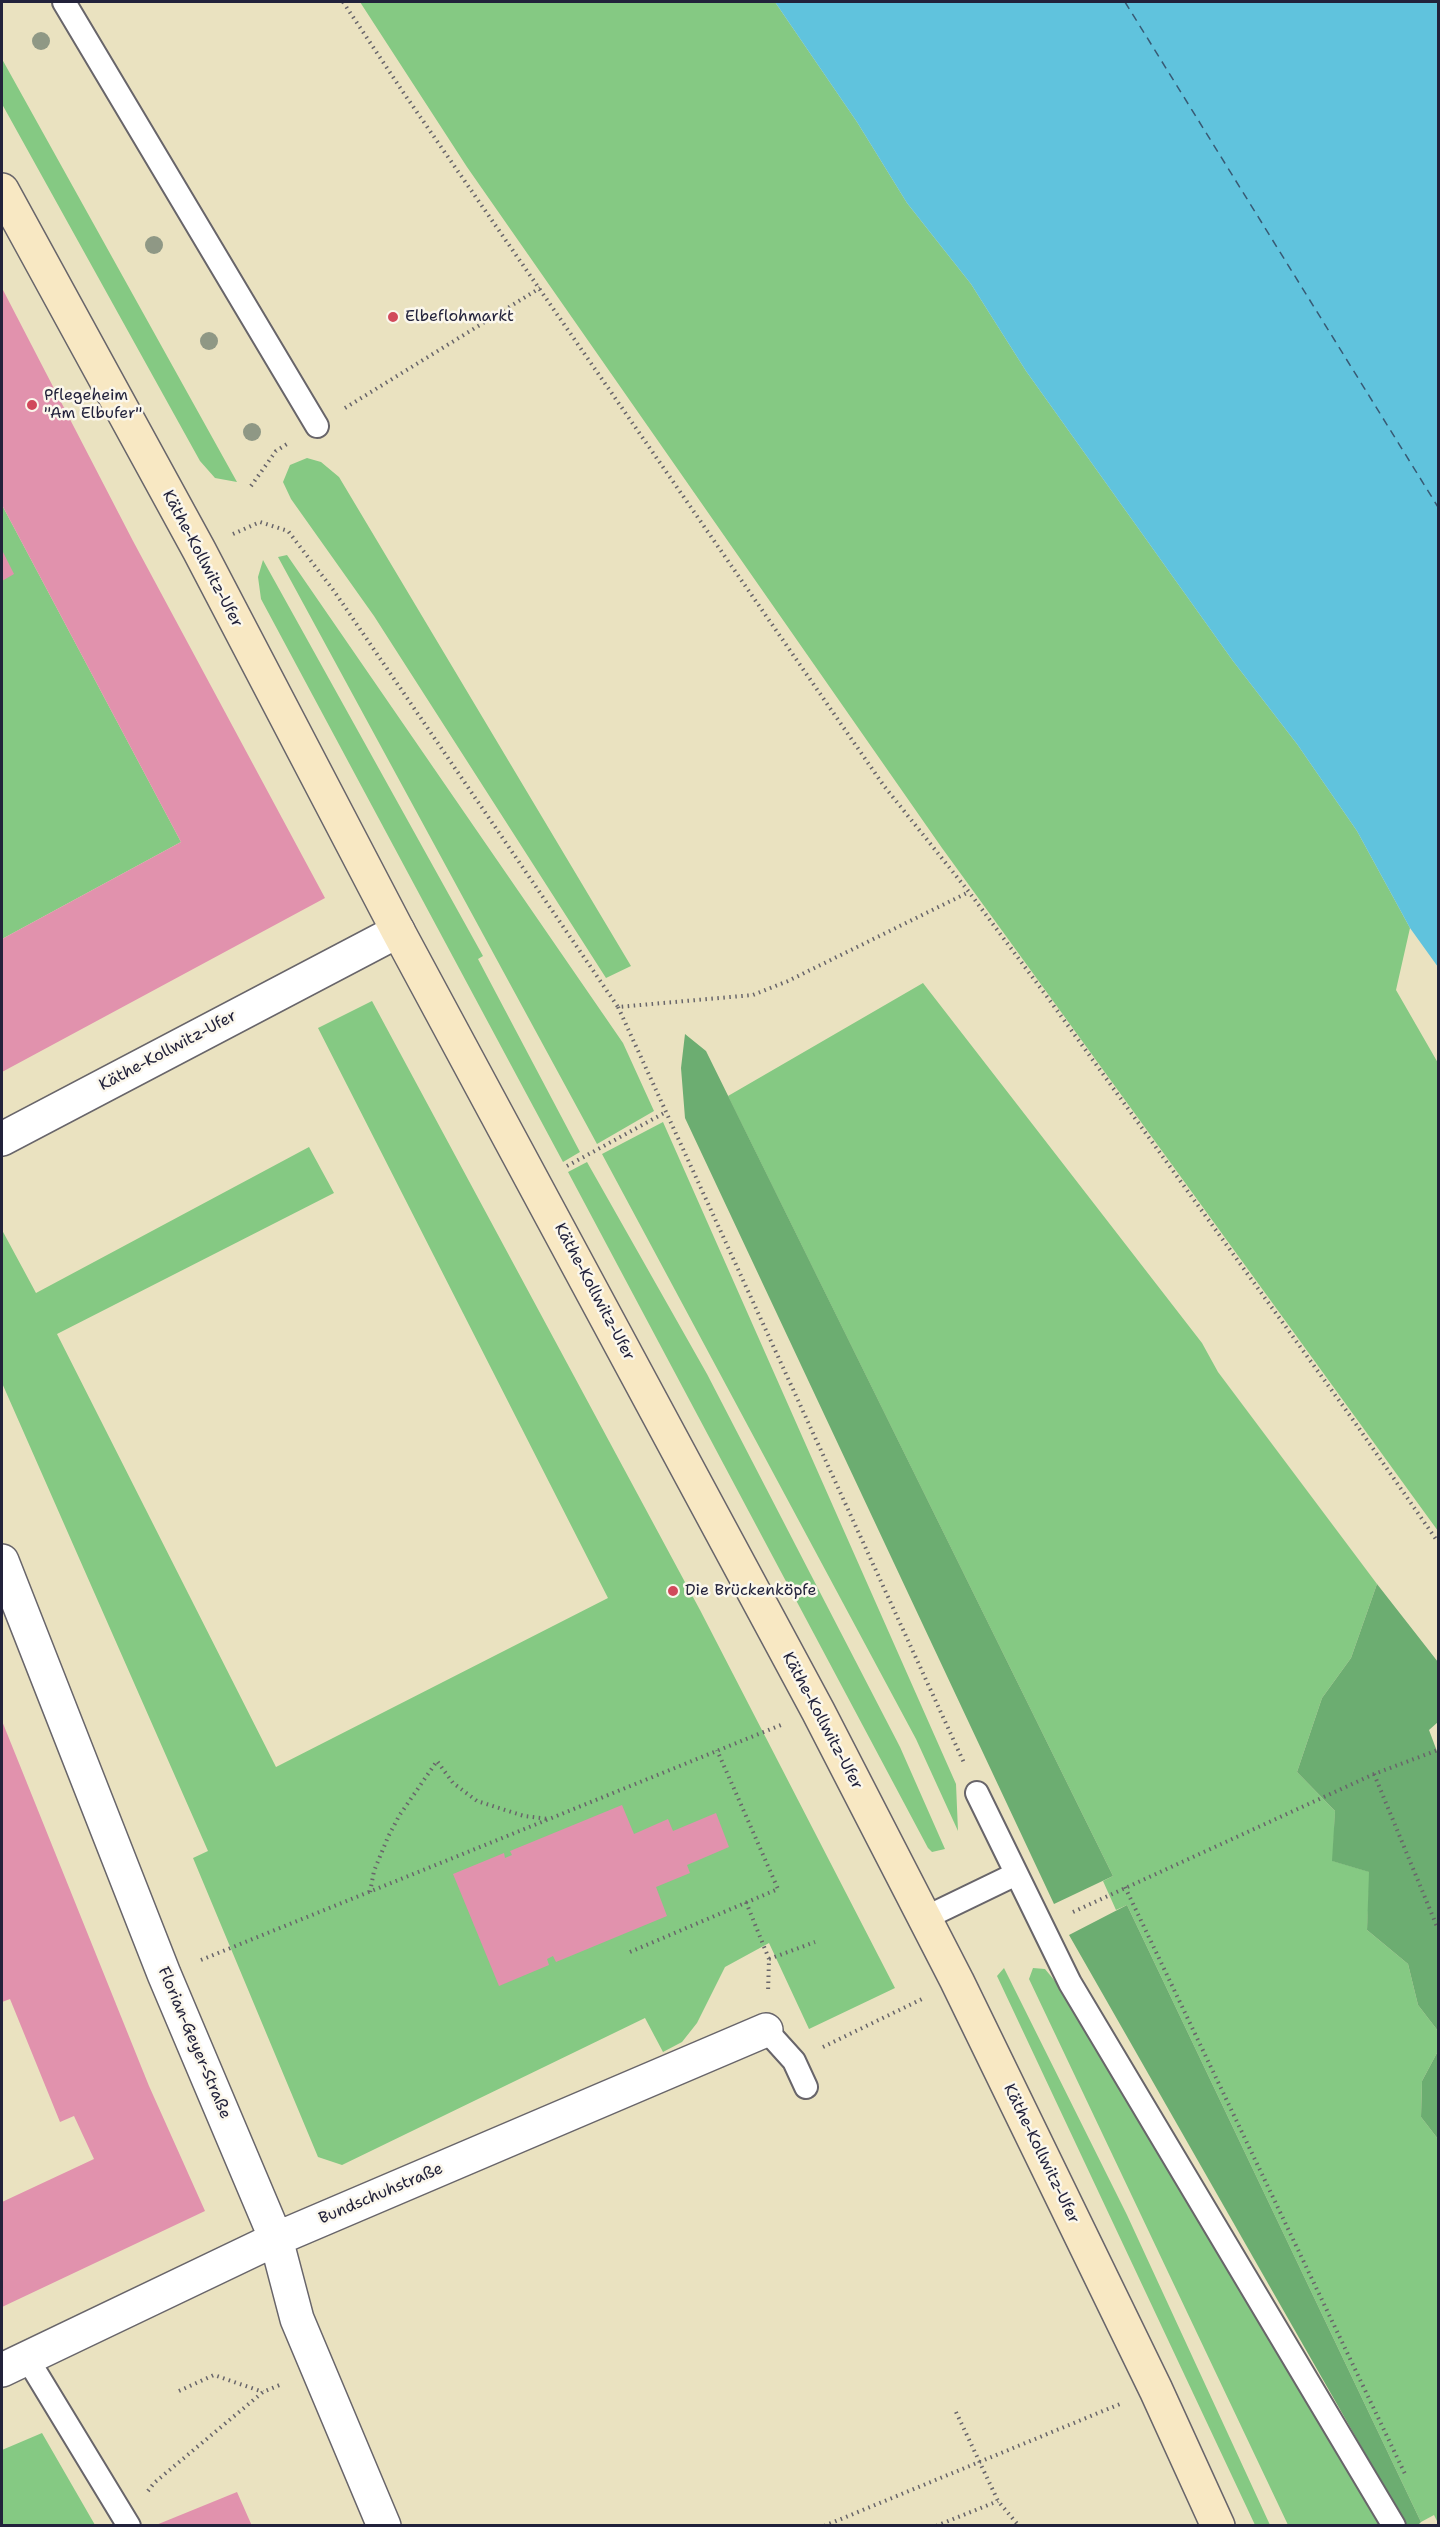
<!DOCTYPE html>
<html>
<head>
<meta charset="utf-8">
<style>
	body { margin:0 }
	#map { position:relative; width:1440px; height:2527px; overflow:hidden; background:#eae2c0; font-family:"Shantell Sans",sans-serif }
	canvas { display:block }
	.frame { position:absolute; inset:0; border:3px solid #22223b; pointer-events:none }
</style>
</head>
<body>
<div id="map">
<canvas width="1440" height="2527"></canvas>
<div class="frame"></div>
</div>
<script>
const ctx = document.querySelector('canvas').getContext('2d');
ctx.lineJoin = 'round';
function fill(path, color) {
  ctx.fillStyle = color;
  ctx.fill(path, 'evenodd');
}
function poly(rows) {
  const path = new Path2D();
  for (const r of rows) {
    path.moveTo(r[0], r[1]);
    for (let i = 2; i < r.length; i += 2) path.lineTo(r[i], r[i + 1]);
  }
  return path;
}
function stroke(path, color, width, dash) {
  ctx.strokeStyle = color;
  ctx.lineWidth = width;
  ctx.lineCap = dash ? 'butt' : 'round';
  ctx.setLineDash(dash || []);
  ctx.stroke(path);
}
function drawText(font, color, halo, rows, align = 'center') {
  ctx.font = font + ' "Shantell Sans",sans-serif';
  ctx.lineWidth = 5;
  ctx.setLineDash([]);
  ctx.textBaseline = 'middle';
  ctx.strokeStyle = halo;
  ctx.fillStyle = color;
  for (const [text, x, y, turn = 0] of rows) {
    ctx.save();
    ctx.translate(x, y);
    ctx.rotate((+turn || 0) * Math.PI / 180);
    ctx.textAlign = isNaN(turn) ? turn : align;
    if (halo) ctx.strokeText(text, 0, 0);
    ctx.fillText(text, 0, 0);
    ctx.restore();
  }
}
const green = poly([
	[360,2,775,2,857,122,907,203,971,284,1026,371,1233,661,1297,744,1357,831,1410,928,1396,990,1438,1063,1438,1531,942,848,467,167],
	[2,59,237,482,215,478,200,461,2,104],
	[307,458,321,462,339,477,631,966,606,978,374,616,291,499,283,482,290,465],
	[2,505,181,842,2,939],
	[287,555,623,1043,654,1111,597,1144,278,557],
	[263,560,483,956,478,959,580,1152,563,1162,261,599,258,577],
	[923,983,1202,1343,1218,1372,1377,1584,1351,1658,1322,1698,1297,1772,1335,1811,1333,1861,1370,1872,1367,1930,1408,1964,1418,2005,1438,2031,1438,2051,1422,2081,1421,2117,1438,2139,1438,2523,1434,2515,1421,2522,1127,1905,1116,1910,1103,1881,1113,1876,728,1096],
	[372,1001,700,1610,895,1988,809,2029,769,1943,725,1967,697,2023,682,2042,663,2052,645,2018,342,2165,318,2157,193,1858,208,1851,2,1383,2,1230,36,1293,309,1147,334,1193,57,1334,276,1767,608,1598,318,1028],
	[663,1122,956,1784,958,1831,916,1739,602,1154],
	[587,1162,707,1374,900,1747,945,1849,932,1852,928,1848,568,1172],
	[1004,1968,1127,2215,1270,2525,1255,2525,997,1976],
	[1033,1968,1045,1969,1064,1992,1382,2525,1288,2525,1029,1979],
	[42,2433,95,2525,2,2525,2,2450]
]);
const forest = poly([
	[685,1034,706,1051,1113,1876,1054,1904,685,1118,681,1068],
	[1377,1584,1438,1662,1438,1722,1429,1730,1438,1754,1438,2031,1418,2005,1408,1964,1367,1930,1369,1872,1332,1861,1335,1811,1297,1772,1322,1698,1351,1658],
	[1127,1905,1421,2522,1418,2525,1406,2525,1069,1935],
	[1438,2051,1438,2139,1421,2117,1422,2081]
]);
const water = poly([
	[775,2,1438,2,1438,967,1410,928,1357,831,1297,744,1233,661,1026,371,971,284,907,203,857,122]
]);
const ferry = poly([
	[1125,2,1438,507]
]);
const building = poly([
	[2,288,133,541,325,898,2,1072,2,939,181,842,2,505],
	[2,550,14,574,2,581],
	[2,1721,149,2086,205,2211,2,2307,2,2202,94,2159,74,2116,60,2122,10,1999,2,2002],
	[622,1805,634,1834,668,1819,673,1831,716,1813,729,1847,687,1865,690,1873,656,1887,667,1916,556,1962,553,1956,547,1959,549,1965,499,1986,453,1874,504,1853,505,1858,512,1855,510,1851],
	[237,2492,252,2526,156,2526,156,2525]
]);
const path = poly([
	[343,2,403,92,884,786,969,892,1048,998,1351,1417,1438,1542],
	[345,408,540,288],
	[251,486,276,451,287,444],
	[233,534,260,522,288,531,334,591,618,1007,753,995,788,981,969,892],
	[618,1007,965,1765],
	[567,1166,666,1112],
	[1374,1774,1438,1929],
	[1125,1887,1405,2474],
	[370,1892,374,1871,388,1837,399,1816,437,1761,453,1783,477,1801,524,1816,549,1819],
	[746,1902,769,1959,768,1993],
	[1073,1912,1374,1774,1438,1750],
	[630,1952,778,1889,717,1750],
	[769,1959,815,1942],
	[201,1960,781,1725],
	[823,2047,922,1999],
	[179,2391,214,2375,263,2392],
	[956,2412,998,2501,1019,2526],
	[148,2491,154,2483,263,2392,282,2384],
	[824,2526,1120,2404],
	[936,2526,998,2501]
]);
const lane = poly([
	[64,2,317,426],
	[977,1793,1070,1983,1394,2526],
	[925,1918,1016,1874],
	[766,2030,794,2061,806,2087],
	[27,2358,129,2526]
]);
const street = poly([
	[2,1139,398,931],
	[2,1561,164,1974,276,2239,297,2319,384,2526],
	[2,2370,276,2239,766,2030]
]);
const secondary = poly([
	[2,190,199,550,398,931,818,1711,957,1981,1156,2390,1218,2526]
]);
const trees = [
	[41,41],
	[154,245],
	[209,341],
	[252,432]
];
const markers = [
	[393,317,6,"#d1495b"],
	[32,405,6,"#d1495b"],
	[673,1591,6,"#d1495b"]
];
const poiNames = [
	["Elbeflohmarkt",405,317],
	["Pflegeheim",44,396],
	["\"Am Elbufer\"",44,414],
	["Die Brückenköpfe",685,1591]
];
const streetNames = [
	["Käthe-Kollwitz-Ufer",202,559,62],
	["Käthe-Kollwitz-Ufer",168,1051,-28],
	["Käthe-Kollwitz-Ufer",594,1292,62],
	["Käthe-Kollwitz-Ufer",822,1721,62],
	["Florian-Geyer-Straße",194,2043,67],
	["Käthe-Kollwitz-Ufer",1041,2154,64],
	["Bundschuhstraße",381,2194,-23]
];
fill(green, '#85c983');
fill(forest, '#6cad71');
fill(water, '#60c3dd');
stroke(ferry, '#385a74', 1.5, [8, 6]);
fill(building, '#e192ad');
stroke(lane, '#68656a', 26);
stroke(street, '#68656a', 36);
stroke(secondary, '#68656a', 36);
stroke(path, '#68656a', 4, [1.5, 4.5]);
stroke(lane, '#fff', 22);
stroke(street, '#fff', 33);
stroke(secondary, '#f8e8c3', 33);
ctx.fillStyle = '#8f9885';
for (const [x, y] of trees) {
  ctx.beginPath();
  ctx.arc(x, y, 9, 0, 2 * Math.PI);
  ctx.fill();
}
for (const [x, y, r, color] of markers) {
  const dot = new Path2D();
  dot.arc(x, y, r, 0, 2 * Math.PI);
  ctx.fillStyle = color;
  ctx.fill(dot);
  stroke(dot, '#fbf7ec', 2);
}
drawText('16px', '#22223b', '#fbf7ec', poiNames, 'left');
drawText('16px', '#22223b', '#fbf7ec', streetNames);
</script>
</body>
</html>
